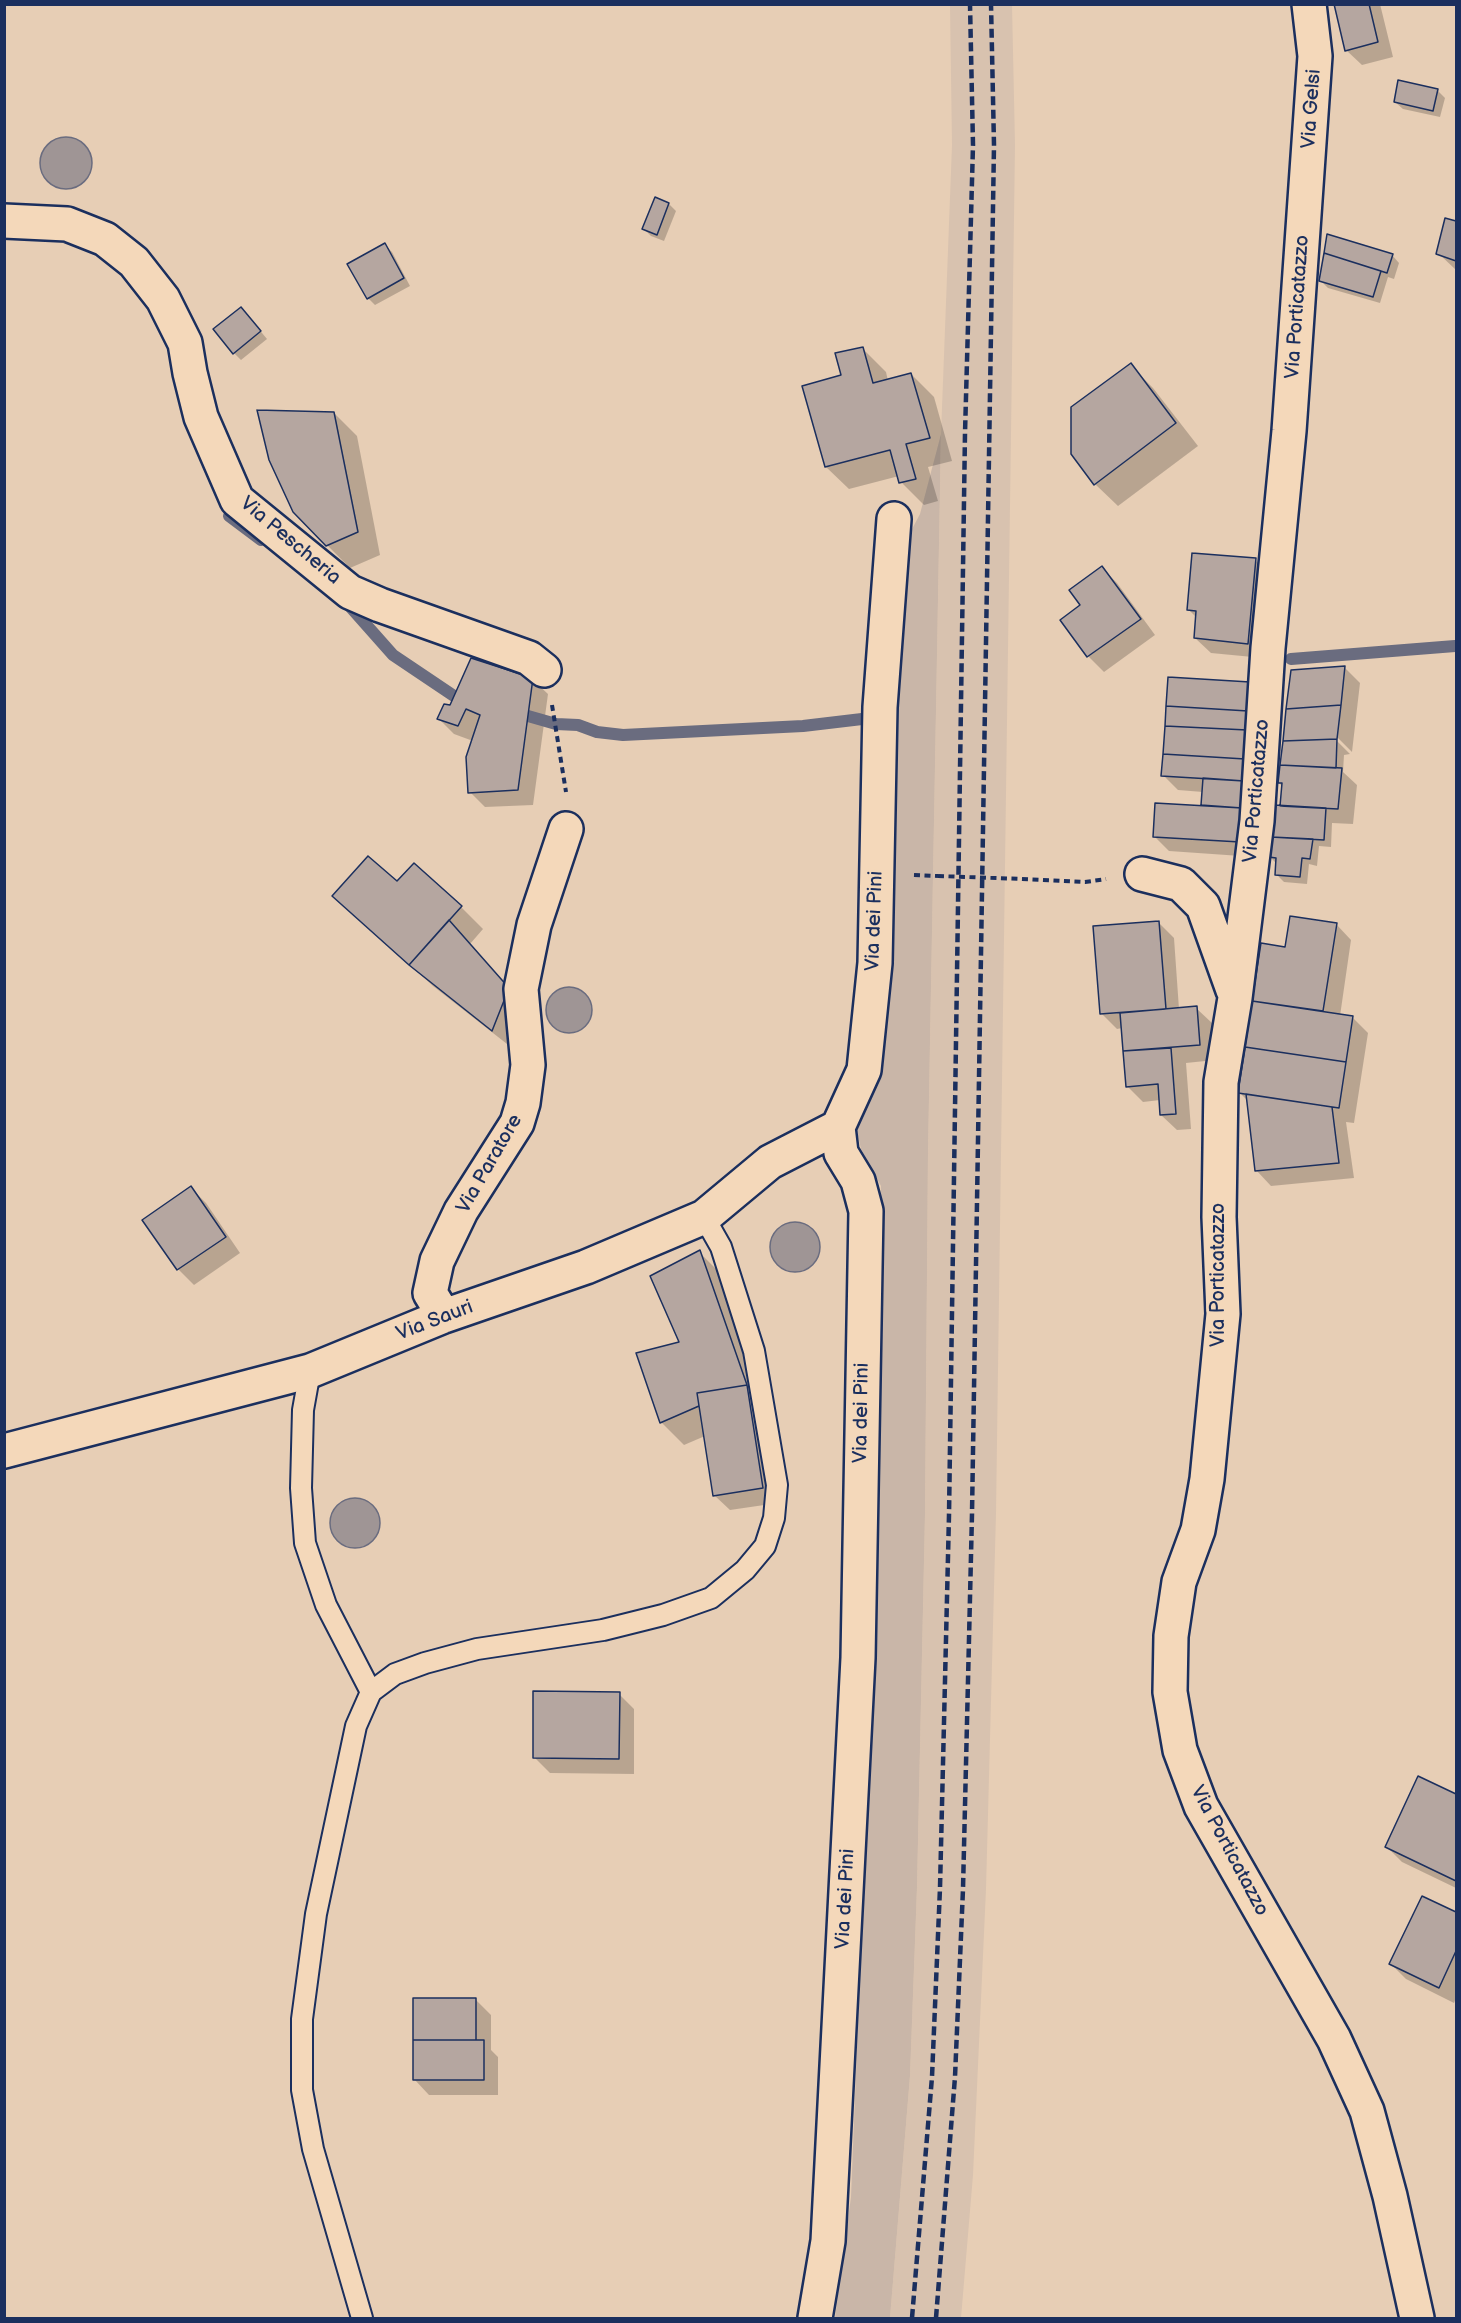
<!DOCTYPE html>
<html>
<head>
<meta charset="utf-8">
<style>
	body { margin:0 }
	#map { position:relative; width:1461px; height:2323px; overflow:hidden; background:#e7ceb5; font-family:"Balsamiq Sans",sans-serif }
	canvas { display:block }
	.frame { position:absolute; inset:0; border:6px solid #1b2f5e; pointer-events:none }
</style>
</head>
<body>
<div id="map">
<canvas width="1461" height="2323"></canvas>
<div class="frame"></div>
</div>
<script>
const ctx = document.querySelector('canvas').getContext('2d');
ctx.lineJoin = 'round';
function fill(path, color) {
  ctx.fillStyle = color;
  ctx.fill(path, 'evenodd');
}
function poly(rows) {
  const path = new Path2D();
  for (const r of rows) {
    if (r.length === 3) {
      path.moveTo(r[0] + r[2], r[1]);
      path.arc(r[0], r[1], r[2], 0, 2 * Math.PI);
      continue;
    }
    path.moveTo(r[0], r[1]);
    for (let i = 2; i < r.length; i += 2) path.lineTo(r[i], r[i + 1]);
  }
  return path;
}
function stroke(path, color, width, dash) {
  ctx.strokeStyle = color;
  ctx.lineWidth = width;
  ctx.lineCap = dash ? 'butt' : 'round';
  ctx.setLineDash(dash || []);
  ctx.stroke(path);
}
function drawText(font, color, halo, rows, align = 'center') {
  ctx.font = font + ' "Balsamiq Sans",sans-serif';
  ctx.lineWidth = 5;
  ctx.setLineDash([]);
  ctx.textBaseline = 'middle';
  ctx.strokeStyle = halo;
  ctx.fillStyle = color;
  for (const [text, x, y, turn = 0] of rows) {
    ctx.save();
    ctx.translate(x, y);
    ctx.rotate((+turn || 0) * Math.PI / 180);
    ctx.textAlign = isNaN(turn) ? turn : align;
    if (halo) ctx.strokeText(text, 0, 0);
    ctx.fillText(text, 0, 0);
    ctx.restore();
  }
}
const built = poly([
	[950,5,1012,5,1015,145,996,1513,986,1889,973,2175,961,2318,890,2318,910,2076,917,1888,925,1515,928,1154,941,434,952,145]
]);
const green = poly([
	[941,434,928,1154,925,1515,917,1888,910,2076,890,2318,835,2318,851,2197,873,1647,874,1419,881,1186,861,1149,856,1127,870,1099,885,1021,900,552,920,514]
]);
const water = poly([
	[66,163,26],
	[569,1010,23],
	[795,1247,25],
	[355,1523,25]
]);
const shadow = poly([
	[1335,4,1380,4,1393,57,1362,65,1346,50],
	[1437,90,1445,98,1440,117,1403,109,1395,102],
	[669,204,676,211,664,241,651,236,644,229],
	[1446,220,1456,222,1456,270,1438,253],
	[385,245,392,252,410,286,375,305,368,298],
	[1392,255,1399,263,1394,279,1388,277,1380,303,1328,288,1321,281],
	[248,316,267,339,241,360,234,353],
	[863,349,886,372,888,381,911,374,934,397,952,461,928,467,938,501,924,505,901,482,899,476,849,489,826,467,843,376],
	[1130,365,1153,388,1198,446,1118,506,1095,484],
	[334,413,357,436,380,555,350,568,327,545],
	[1255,560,1270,575,1263,658,1211,653,1195,638,1197,618,1188,609],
	[1102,568,1117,583,1155,635,1104,672,1088,656,1062,620,1082,606],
	[1344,667,1360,683,1352,752,1336,736,1336,740,1350,754,1344,755,1343,772,1357,785,1353,824,1332,823,1331,847,1319,846,1317,866,1309,864,1307,884,1284,882,1276,874,1277,864,1270,857,1281,807,1283,787,1279,783],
	[532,679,548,694,533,805,485,807,470,792,473,741,454,734,439,719,451,706],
	[1249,683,1255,857,1169,851,1154,836,1205,807,1203,805,1203,792,1178,790,1163,775],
	[397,883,461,907,483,929,470,944,523,1005,507,1044,433,986,334,896],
	[1158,922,1174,938,1179,1009,1196,1008,1212,1023,1215,1060,1186,1063,1191,1129,1177,1130,1161,1115,1160,1100,1143,1102,1127,1086,1122,1028,1117,1029,1101,1013],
	[1336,924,1351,940,1340,1016,1352,1017,1368,1033,1354,1123,1346,1122,1354,1178,1271,1186,1256,1170,1248,1101,1239,1092,1263,945,1286,949],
	[191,1188,206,1203,240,1253,194,1285,178,1269,144,1220],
	[699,1252,722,1275,768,1407,778,1503,730,1510,714,1495,705,1436,684,1445,661,1422,681,1343],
	[619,1694,634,1709,634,1774,550,1773,534,1757],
	[1418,1778,1456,1796,1456,1888,1402,1862,1387,1847],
	[1423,1898,1456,1914,1456,1998,1454,2003,1406,1979,1391,1964],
	[476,2000,491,2015,491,2050,498,2057,498,2095,429,2095,414,2079]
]);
const stream = poly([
	[229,516,261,540],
	[346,602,393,655,454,696],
	[1291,659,1455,646],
	[528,716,556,724,578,725,597,732,623,735,803,726,862,719]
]);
const building = poly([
	[1334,4,1369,4,1378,42,1345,51,1334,4],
	[1398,80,1438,89,1433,111,1394,102,1398,80],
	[655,197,669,203,657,235,642,229,655,197],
	[1445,218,1456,221,1456,261,1436,254,1445,218],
	[1327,234,1393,254,1387,273,1324,253,1327,234],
	[385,243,404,278,367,299,347,264,385,243],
	[1324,253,1381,271,1373,297,1319,281,1324,253],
	[241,307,261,331,233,354,213,329,241,307],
	[863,347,873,383,911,373,930,438,906,444,916,479,899,483,890,450,825,467,802,386,841,375,835,353,863,347],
	[1131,363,1176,423,1094,485,1071,454,1071,407,1131,363],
	[257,410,334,412,358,532,326,546,293,512,269,460,257,410],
	[1192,553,1256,558,1248,644,1194,638,1196,611,1187,610,1192,553],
	[1102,566,1141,619,1087,657,1060,620,1080,605,1069,590,1102,566],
	[471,658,533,678,518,790,468,793,466,757,480,715,466,709,458,726,437,719,444,704,450,705,471,658],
	[1345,666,1341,705,1286,709,1291,670,1345,666],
	[1168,677,1250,682,1248,711,1166,706,1168,677],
	[1341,705,1337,739,1283,741,1286,709,1341,705],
	[1166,706,1248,711,1247,730,1165,726,1166,706],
	[1165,726,1247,730,1245,759,1163,754,1165,726],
	[1337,739,1336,768,1280,765,1283,741,1337,739],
	[1163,754,1245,759,1244,781,1161,776,1163,754],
	[1280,765,1342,768,1338,809,1280,806,1282,783,1278,783,1280,765],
	[1203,778,1244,781,1242,808,1201,805,1203,778],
	[1155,803,1242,808,1240,842,1153,837,1155,803],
	[1275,805,1326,808,1324,840,1271,837,1275,805],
	[1271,837,1313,839,1310,859,1302,858,1300,877,1275,875,1276,858,1269,857,1271,837],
	[368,856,397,881,414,863,462,906,409,965,332,896,368,856],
	[1290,916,1337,923,1323,1011,1252,1001,1261,943,1285,947,1290,916],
	[449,920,509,988,492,1031,409,965,449,920],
	[1159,921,1166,1009,1100,1014,1093,926,1159,921],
	[1252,1001,1353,1016,1346,1062,1245,1047,1252,1001],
	[1197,1006,1200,1045,1123,1051,1120,1013,1197,1006],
	[1245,1047,1346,1062,1339,1108,1238,1093,1245,1047],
	[1171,1048,1176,1114,1160,1115,1158,1084,1126,1087,1123,1051,1171,1048],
	[1246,1094,1332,1107,1339,1163,1255,1171,1246,1094],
	[191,1186,226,1237,177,1270,142,1220,191,1186],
	[700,1250,747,1385,697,1393,699,1406,660,1423,636,1353,679,1342,650,1276,700,1250],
	[747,1385,763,1488,713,1496,697,1393,747,1385],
	[533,1691,620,1692,619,1759,533,1758,533,1691],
	[1418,1776,1456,1794,1456,1881,1385,1847,1418,1776],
	[1422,1896,1456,1912,1456,1951,1439,1988,1389,1964,1422,1896],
	[413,1998,476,1998,476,2040,413,2040,413,1998],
	[413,2040,484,2040,484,2080,413,2080,413,2040]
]);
const path = poly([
	[552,705,566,792],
	[914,875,938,876],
	[1022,879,1085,882,1106,879]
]);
const lane = poly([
	[310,1371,303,1410,301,1488,305,1543,326,1605,371,1692],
	[362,2318,313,2149,302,2090,302,2019,316,1914,356,1726,371,1692,395,1674,425,1663,477,1649,603,1630,663,1615,711,1598,745,1570,765,1546,774,1518,777,1485,754,1351,721,1247,704,1217]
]);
const street = poly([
	[1309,4,1315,56,1289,431,1268,648,1257,821,1235,998,1221,1082,1219,1217,1223,1314,1207,1479,1198,1530,1179,1582,1171,1636,1170,1692,1180,1750,1201,1806,1334,2039,1367,2111,1390,2196,1417,2318],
	[4,221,67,224,105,239,134,262,163,299,185,343,190,373,201,417,237,500,350,592,380,605,529,658,544,670],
	[1142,874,1181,884,1203,906,1233,990],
	[444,1316,430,1293,437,1261,461,1211,517,1123,523,1103,528,1065,521,989,534,925,566,829],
	[4,1451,310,1371,444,1316,586,1267,704,1217,770,1162,838,1127],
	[815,2318,828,2241,858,1658,866,1211,858,1181,841,1153,838,1127,864,1070,875,963,880,707,894,519]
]);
const rail = poly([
	[912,2318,932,2077,940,1888,949,1515,965,433,973,145,970,4],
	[936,2318,955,2077,963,1889,972,1514,994,145,991,4]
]);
const pathBridge = poly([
	[938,876,1022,879]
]);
const streetNames = [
	["Via Gelsi",1312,109,-86],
	["Via Porticatazzo",1298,307,-86],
	["Via Pescheria",290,541,40],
	["Via Porticatazzo",1257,791,-85],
	["Via dei Pini",875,921,-88],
	["Via Paratore",490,1164,-60],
	["Via Porticatazzo",1219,1275,-90],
	["Via Sauri",435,1321,-21],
	["Via dei Pini",862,1413,-89],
	["Via Porticatazzo",1229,1851,62],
	["Via dei Pini",846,1899,-87]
];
fill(built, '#d8c2af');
fill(green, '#c9b6a8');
fill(water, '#9f9595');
stroke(water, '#6a6c7f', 1.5);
fill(shadow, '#0003');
stroke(stream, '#6a6c7f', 12);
fill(building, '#b5a6a0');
stroke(building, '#1b2f5e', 1.5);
stroke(lane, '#1b2f5e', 24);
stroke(street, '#1b2f5e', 38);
stroke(path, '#1b2f5e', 4, [6, 4.5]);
stroke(lane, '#f4d8ba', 20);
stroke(street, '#f4d8ba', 33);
stroke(rail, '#1b2f5e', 4.5, [9, 4.5]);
stroke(pathBridge, '#1b2f5e', 4, [6, 4.5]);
drawText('20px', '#1b2f5e', '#f4d8ba', streetNames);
</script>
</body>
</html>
